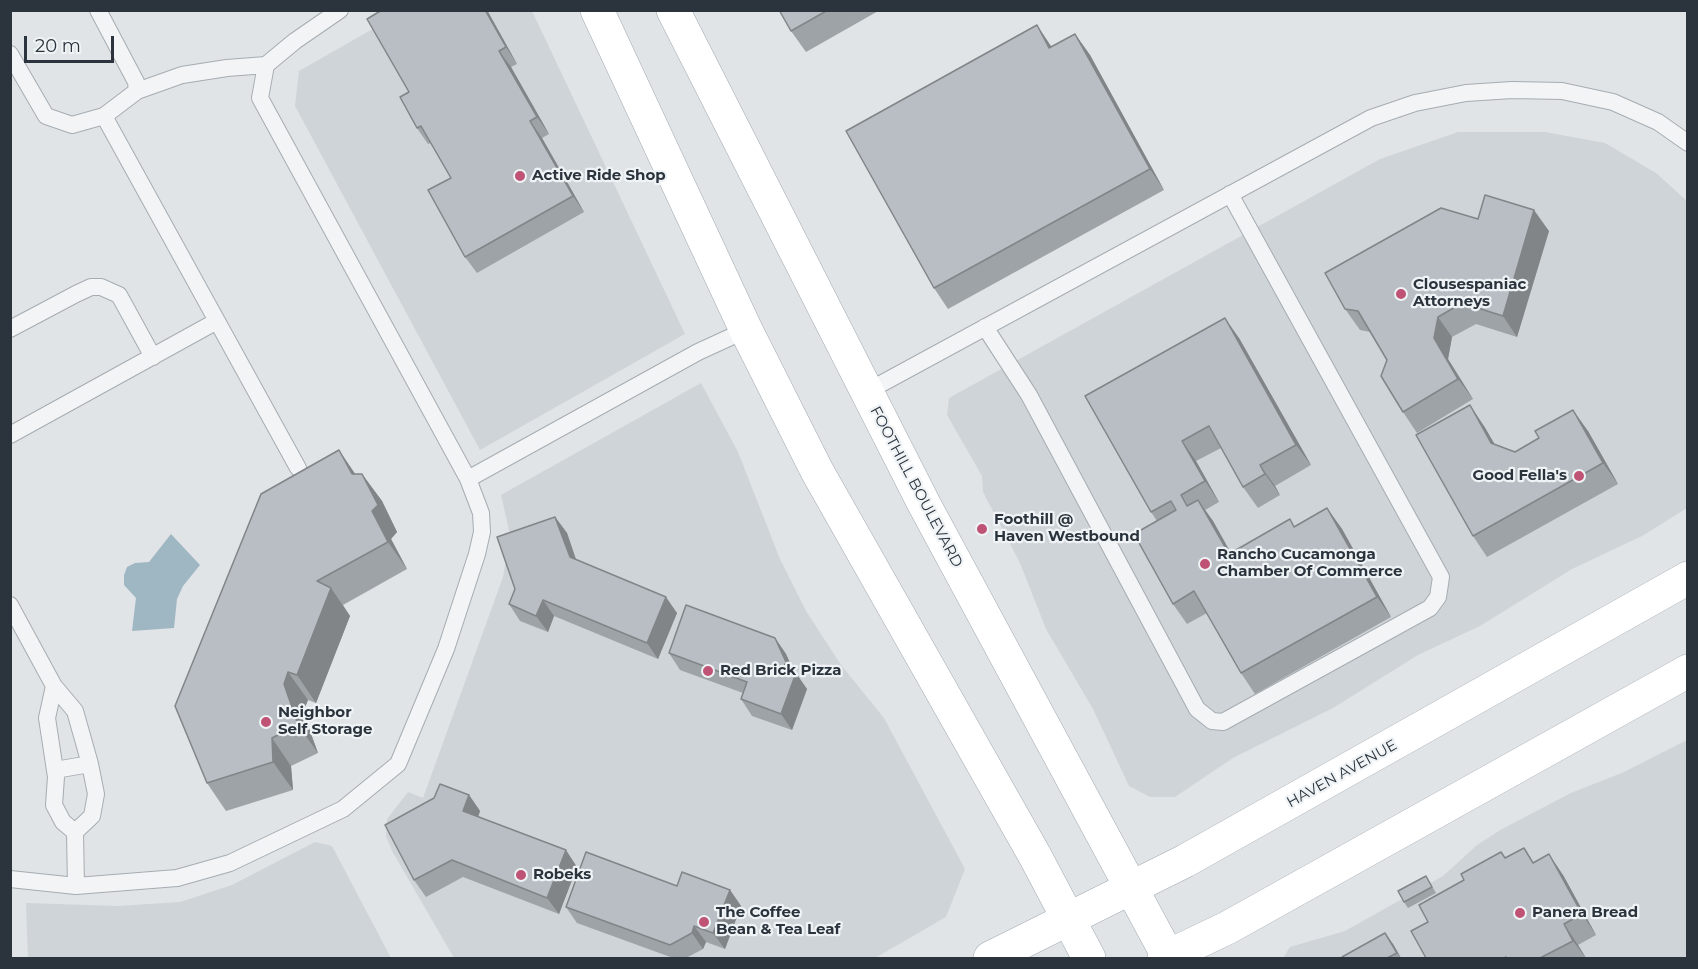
<!DOCTYPE html>
<html>
<head>
<meta charset="utf-8">
<style>
	body { margin:0 }
	#map { position:relative; width:1698px; height:969px; overflow:hidden; background:#e0e4e7; font-family:Montserrat,sans-serif }
	canvas { display:block }
	.frame { position:absolute; inset:0; border:12px solid #2b343d; pointer-events:none }
	.scale { position:absolute; left:24px; top:36px; width:90px; height:27px; box-sizing:border-box; border:3px solid #2b343d; border-top:0; padding-left:8px; font-size:18px; line-height:21px; white-space:nowrap; color:#2b343d; -webkit-text-stroke:4px #eff3f5; paint-order:stroke }
</style>
</head>
<body>
<div id="map">
<canvas width="1698" height="969"></canvas>
<div class="frame"></div>
<div class="scale">20 m</div>
</div>
<script>
const ctx = document.querySelector('canvas').getContext('2d');
ctx.lineJoin = 'round';
function fill(path, color) {
  ctx.fillStyle = color;
  ctx.fill(path, 'evenodd');
}
function poly(rows) {
  const path = new Path2D();
  for (const r of rows) {
    path.moveTo(r[0], r[1]);
    for (let i = 2; i < r.length; i += 2) path.lineTo(r[i], r[i + 1]);
  }
  return path;
}
function stroke(path, color, width, dash) {
  ctx.strokeStyle = color;
  ctx.lineWidth = width;
  ctx.lineCap = dash ? 'butt' : 'round';
  ctx.setLineDash(dash || []);
  ctx.stroke(path);
}
function drawText(font, color, halo, rows, align = 'center') {
  ctx.font = font + ' Montserrat,sans-serif';
  ctx.lineWidth = 4.5;
  ctx.setLineDash([]);
  ctx.textBaseline = 'middle';
  ctx.strokeStyle = halo;
  ctx.fillStyle = color;
  for (const [text, x, y, turn = 0] of rows) {
    ctx.save();
    ctx.translate(x, y);
    ctx.rotate((+turn || 0) * Math.PI / 180);
    ctx.textAlign = isNaN(turn) ? turn : align;
    if (halo) ctx.strokeText(text, 0, 0);
    ctx.fillText(text, 0, 0);
    ctx.restore();
  }
}
const built = poly([
	[404,11,532,11,685,334,480,450,295,106,299,71],
	[1458,132,1545,132,1605,143,1656,173,1687,201,1687,508,1642,536,1572,569,1480,626,1418,655,1333,708,1233,758,1175,797,1150,797,1129,786,1093,709,1046,629,1020,563,983,492,982,476,947,415,949,398,1380,159],
	[701,383,738,452,780,559,806,611,841,665,884,718,965,869,946,917,875,958,454,958,392,851,386,836,387,819,408,792,423,798,503,577,510,535,501,495],
	[1687,740,1687,958,1283,958,1290,947,1345,931,1443,876,1477,845,1502,829,1571,793,1624,772],
	[315,842,332,846,391,958,28,958,26,903,118,906,180,902,232,885]
]);
const water = poly([
	[171,534,200,565,183,586,177,599,174,628,132,631,136,598,124,585,124,575,127,567,135,563,149,562]
]);
const service = poly([
	[10,54,46,116,72,125,104,116,137,91,136,82,98,10],
	[137,91,182,75,227,68,266,65],
	[104,116,298,468],
	[985,327,1029,395,1197,709,1212,721,1223,722,1430,608,1438,597,1441,577,1230,194],
	[10,329,76,294,91,287,101,287,119,295,153,357],
	[866,392,1371,118,1415,103,1466,93,1512,90,1562,91,1613,102,1658,122,1688,143],
	[10,435,217,321],
	[468,479,698,352,746,330],
	[10,605,54,686,75,711,90,764,96,794,92,816,75,832,76,886],
	[54,686,47,718,56,777,54,805,63,822,75,832],
	[55,770,90,764],
	[10,879,76,886,177,878,230,863,343,809,398,764,446,649,477,554,482,532,481,513,468,479,260,98,266,65,295,41,340,10]
]);
const primary = poly([
	[597,10,746,330,817,471,1035,856,1089,958],
	[673,10,924,504,1169,958],
	[990,958,1185,861,1688,578],
	[1164,958,1227,928,1688,671]
]);
const wall = poly([
	[487,10,517,64,511,67,549,134,542,138,584,212,477,273,465,257,451,178,431,143,428,144,417,128,409,92],
	[779,10,880,10,806,52,791,31],
	[1075,34,1090,55,1164,190,948,309,934,288,1052,47],
	[1478,219,1549,231,1517,337,1476,324,1452,337,1448,359,1473,399,1417,433,1403,412,1387,360,1370,332,1360,330,1345,309],
	[1239,338,1311,465,1275,486,1280,495,1258,508,1243,487,1221,448,1196,461,1219,502,1205,510,1213,521,1231,553,1295,526,1327,508,1342,529,1391,617,1255,694,1241,673,1207,613,1187,624,1173,604,1157,521,1151,512,1085,396],
	[1484,426,1495,445,1515,452,1588,431,1618,484,1487,557,1473,536],
	[356,474,362,474,382,501,397,532,391,539,407,569,343,605,350,616,316,703,308,700,303,712,318,753,291,766,293,790,226,811,207,783],
	[555,517,567,533,576,560,677,613,658,659,554,616,548,632,520,621,509,604],
	[775,638,786,654,794,672,807,689,792,730,752,716,741,699,743,693,680,670,669,653],
	[469,795,480,811,478,816,577,867,559,914,463,877,426,897,414,880],
	[1506,858,1534,862,1563,875,1596,935,1578,945,1586,958,1426,958,1428,922],
	[1426,876,1436,893,1408,908,1404,902],
	[677,886,730,890,741,906,725,949,706,942,703,949,686,958,673,958,577,923,566,907],
	[1393,944,1401,958,1343,958]
]);
const shadedWall = poly([
	[485,10,487,10,517,64,506,47],
	[1037,25,1051,46,1064,69,1049,48],
	[1075,34,1090,55,1164,190,1150,169],
	[499,51,511,67,549,134,537,117],
	[530,121,542,138,584,212,573,196],
	[1534,210,1549,231,1517,337,1503,316],
	[1438,317,1452,337,1448,359,1473,399,1458,379,1434,338],
	[1225,318,1239,338,1311,465,1296,445],
	[1470,405,1484,426,1506,464,1491,443],
	[1573,410,1588,431,1618,484,1603,463],
	[1182,441,1196,461,1219,502,1205,481],
	[339,450,358,478,352,474],
	[1260,465,1275,486,1280,495,1265,474],
	[362,474,382,501,397,532,391,539,407,569,388,542,372,511],
	[1198,500,1213,521,1243,575,1229,554],
	[1327,508,1342,529,1391,617,1377,597],
	[555,517,567,533,581,574,570,557],
	[331,588,350,616,316,703,297,675],
	[666,597,677,613,658,659,647,643],
	[543,600,554,616,548,632,536,616],
	[775,638,786,654,795,674,796,673,807,689,792,730,781,714],
	[288,672,308,700,303,712,318,753,298,725,284,684],
	[272,738,291,766,293,790,273,762],
	[469,795,480,811,475,827,463,811],
	[566,850,577,867,559,914,547,898],
	[1549,854,1563,875,1596,935,1582,914],
	[730,890,741,906,725,949,713,933],
	[1564,924,1578,945,1586,958,1573,941],
	[694,926,706,942,703,949,692,933],
	[1385,933,1393,944,1401,958,1397,953]
]);
const building = poly([
	[382,10,485,10,506,47,499,51,537,117,530,121,573,196,465,257,428,190,451,178,421,126,417,128,400,97,409,92,367,19,382,10],
	[779,10,828,10,791,31,779,10],
	[1037,25,1049,48,1075,34,1150,169,934,288,846,131,1037,25],
	[1485,195,1534,210,1503,316,1462,303,1438,317,1434,338,1458,379,1403,412,1381,376,1387,360,1358,311,1345,309,1325,273,1441,208,1478,219,1485,195],
	[1225,318,1296,445,1260,465,1265,474,1243,487,1209,426,1182,441,1205,481,1181,495,1187,506,1198,500,1229,554,1290,519,1294,527,1327,508,1377,597,1241,673,1194,591,1173,604,1134,534,1176,510,1171,501,1151,512,1085,396,1225,318],
	[1470,405,1491,443,1515,452,1539,438,1535,431,1573,410,1603,463,1473,536,1416,435,1470,405],
	[339,450,352,474,362,474,378,505,372,511,388,542,317,581,331,588,297,675,288,672,284,684,298,725,272,738,273,762,207,783,175,706,261,494,339,450],
	[555,517,570,557,666,597,647,643,543,600,536,616,509,604,515,589,497,537,555,517],
	[686,605,775,638,786,662,783,668,796,673,781,714,741,699,747,682,669,653,686,605],
	[440,784,469,795,463,811,566,850,547,898,452,860,414,880,385,825,434,798,440,784],
	[1524,848,1533,863,1549,854,1582,914,1564,924,1573,941,1540,958,1506,958,1506,957,1504,958,1426,958,1411,931,1428,922,1419,905,1464,880,1461,874,1501,852,1505,858,1524,848],
	[586,852,677,886,682,872,730,890,713,933,694,926,692,933,670,945,566,907,586,852],
	[1426,876,1432,887,1404,902,1398,891,1426,876],
	[1385,933,1397,953,1387,958,1343,958,1342,957,1385,933]
]);
const markers = [
	[520,176,6,"#be5375"],
	[1401,294,6,"#be5375"],
	[1579,476,6,"#be5375"],
	[982,529,6,"#be5375"],
	[1205,564,6,"#be5375"],
	[708,671,6,"#be5375"],
	[266,722,6,"#be5375"],
	[521,875,6,"#be5375"],
	[1520,913,6,"#be5375"],
	[704,922,6,"#be5375"]
];
const poiNames = [
	["Active Ride Shop",532,176],
	["Clousespaniac",1413,285],
	["Attorneys",1413,302],
	["Good Fella's",1567,476,"right"],
	["Foothill @",994,520],
	["Haven Westbound",994,537],
	["Rancho Cucamonga",1217,555],
	["Chamber Of Commerce",1217,572],
	["Red Brick Pizza",720,671],
	["Neighbor",278,713],
	["Self Storage",278,730],
	["Robeks",533,875],
	["The Coffee",716,913],
	["Bean & Tea Leaf",716,930],
	["Panera Bread",1532,913]
];
const streetNames = [
	["FOOTHILL BOULEVARD",916,487,62],
	["HAVEN AVENUE",1342,774,-29]
];
fill(built, '#cfd4d9');
fill(water, '#9fb7c3');
stroke(service, '#a6acb1', 18);
stroke(primary, '#a1aab2', 34);
stroke(service, '#f2f4f6', 16);
stroke(primary, '#fff', 33);
fill(wall, '#9ea3a8');
fill(shadedWall, '#818588');
fill(building, '#b8bec3');
stroke(building, '#818588', 1.5);
for (const [x, y, r, color] of markers) {
  const dot = new Path2D();
  dot.arc(x, y, r, 0, 2 * Math.PI);
  ctx.fillStyle = color;
  ctx.fill(dot);
  stroke(dot, '#eff3f5', 2);
}
drawText('bold 15px', '#2b343d', '#eff3f5', poiNames, 'left');
drawText('15px', '#2b343d', '#eff3f5', streetNames);
</script>
</body>
</html>
